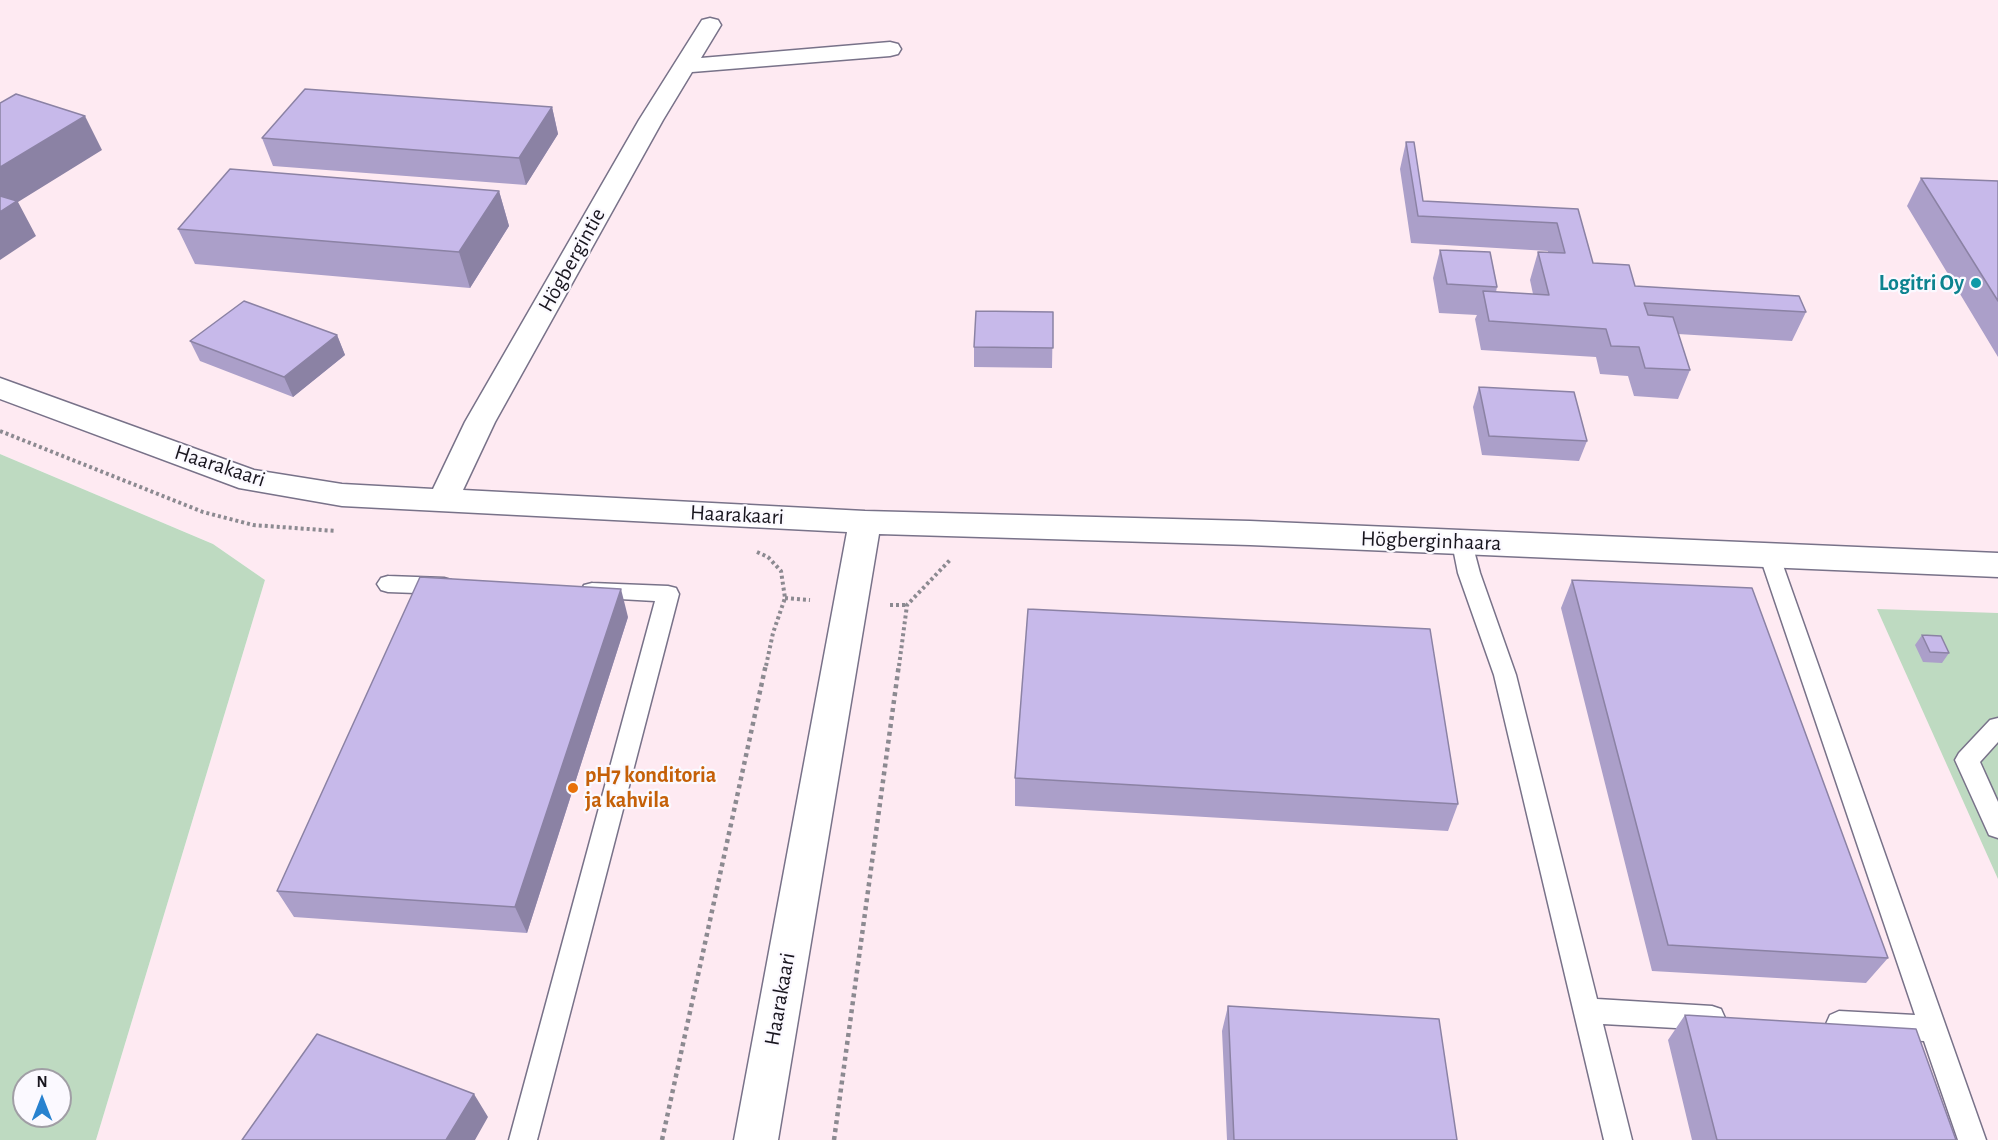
<!DOCTYPE html>
<html>
<head>
<meta charset="utf-8">
<style>
	body { margin:0 }
	#map { position:relative; width:1998px; height:1140px; overflow:hidden; background:#fbf9ff; font-family:"Alegreya Sans",sans-serif }
	canvas { display:block }
	.north { position:absolute; left:12px; top:1068px; width:60px; height:60px; box-sizing:border-box; background:#fbf9ff; border:2px solid #a09ea5; border-radius:50%; rotate:0deg; font-size:16px; font-weight:700; line-height:24px; text-align:center; color:#18151e }
	.north::after { content:''; display:block; margin:auto; width:21px; height:27px; background:#2882cf; clip-path:polygon(50% 0,100% 100%,50% 72%,0 100%) }
</style>
</head>
<body>
<div id="map">
<canvas width="1998" height="1140"></canvas>
<div class="north">N</div>
</div>
<script>
const ctx = document.querySelector('canvas').getContext('2d');
ctx.lineJoin = 'round';
function fill(path, color) {
  ctx.fillStyle = color;
  ctx.fill(path, 'evenodd');
}
function poly(rows) {
  const path = new Path2D();
  for (const r of rows) {
    path.moveTo(r[0], r[1]);
    for (let i = 2; i < r.length; i += 2) path.lineTo(r[i], r[i + 1]);
  }
  return path;
}
function stroke(path, color, width, dash) {
  ctx.strokeStyle = color;
  ctx.lineWidth = width;
  ctx.lineCap = dash ? 'butt' : 'round';
  ctx.setLineDash(dash || []);
  ctx.stroke(path);
}
function drawText(font, color, halo, rows, align = 'center') {
  ctx.font = font + ' "Alegreya Sans",sans-serif';
  ctx.lineWidth = 4.5;
  ctx.setLineDash([]);
  ctx.textBaseline = 'middle';
  ctx.strokeStyle = halo;
  ctx.fillStyle = color;
  for (const [text, x, y, turn = 0] of rows) {
    ctx.save();
    ctx.translate(x, y);
    ctx.rotate((+turn || 0) * Math.PI / 180);
    ctx.textAlign = isNaN(turn) ? turn : align;
    if (halo) ctx.strokeText(text, 0, 0);
    ctx.fillText(text, 0, 0);
    ctx.restore();
  }
}
const industrial = poly([
	[0,0,1998,0,1998,1140,96,1140,265,580,213,544,0,454]
]);
const green = poly([
	[0,454,213,544,265,580,96,1140,0,1140],
	[24,1080,60,1080,60,1116,24,1116],
	[1877,609,1998,613,1998,879]
]);
const pathFar1 = poly([
	[0,431,203,512,253,525,336,531],
	[757,552,768,557,781,571,785,598,773,633,766,666],
	[785,598,810,600],
	[890,605,907,605],
	[899,666,907,605,950,560]
]);
const path = poly([
	[662,1140,766,664],
	[834,1140,899,664]
]);
const service = poly([
	[1462,536,1469,538,1472,543,1480,573,1516,675,1597,999,1712,1006,1721,1009,1725,1018,1721,1027,1712,1030,1603,1024,1632,1140,1604,1140,1494,675,1458,573,1452,543,1455,538,1462,536],
	[1769,546,1776,549,1779,554,1986,1140,1958,1140,1924,1041,1839,1037,1830,1033,1826,1024,1830,1015,1839,1011,1915,1015,1759,554,1762,549,1769,546],
	[388,576,444,578,451,580,455,586,451,592,444,594,388,592,381,590,377,584,381,578,388,576],
	[592,583,668,586,676,588,679,594,537,1140,509,1140,655,601,584,597,581,591,584,585,592,583],
	[1998,718,1998,742,1980,762,1998,802,1998,838,1989,835,1955,760,1959,753,1990,720,1998,718]
]);
const minor = poly([
	[710,18,718,20,721,25,701,58,890,42,898,44,901,49,898,54,890,56,692,72,663,120,495,422,463,490,865,511,1250,521,1998,553,1998,577,1250,545,879,534,778,1140,734,1140,847,532,342,506,239,488,0,399,0,378,254,470,342,484,433,489,465,422,639,120,702,20,710,18]
]);
const wall = poly([
	[552,107,558,134,526,185,273,166,262,138],
	[1406,142,1423,201,1578,209,1593,263,1635,286,1806,312,1792,341,1678,334,1690,370,1678,399,1634,396,1628,376,1600,374,1596,357,1481,350,1475,319,1477,315,1439,313,1433,278,1440,250,1497,287,1496,292,1533,294,1530,280,1538,252,1548,252,1548,251,1411,243,1400,169],
	[1921,178,1998,181,1998,357,1907,206],
	[499,191,509,226,470,288,195,264,178,229],
	[1053,312,1052,368,974,367,974,347],
	[337,335,345,355,293,397,200,361,190,341],
	[1479,387,1587,441,1579,461,1482,455,1473,407],
	[1572,580,1888,958,1866,983,1652,971,1561,608],
	[628,617,527,933,294,917,277,891],
	[1922,635,1949,653,1942,663,1923,662,1915,645],
	[1015,778,1458,804,1448,831,1015,806],
	[1228,1006,1457,1140,1227,1140,1222,1031],
	[1685,1015,1956,1140,1692,1140,1668,1040]
]);
const shadedWall = poly([
	[552,107,558,134,526,185,519,158],
	[85,116,102,150,18,202,36,236,0,260,0,167],
	[499,191,509,226,470,288,459,252],
	[337,335,345,355,293,397,284,377],
	[621,589,628,617,527,933,515,907],
	[474,1094,488,1117,475,1140,446,1140]
]);
const building = poly([
	[305,89,552,107,519,158,262,138,305,89],
	[16,94,85,116,0,167,0,103,16,94],
	[1406,142,1414,142,1423,201,1578,209,1593,263,1629,265,1635,286,1799,296,1806,312,1644,303,1648,315,1673,317,1690,370,1645,368,1639,347,1611,346,1606,329,1489,321,1483,291,1549,295,1538,252,1565,253,1557,223,1418,216,1406,142],
	[230,169,499,191,459,252,178,229,230,169],
	[1921,178,1998,181,1998,301,1921,178],
	[0,196,17,201,0,212,0,196],
	[1440,250,1490,252,1497,287,1447,284,1440,250],
	[244,301,337,335,284,377,190,341,244,301],
	[976,311,1053,312,1053,348,974,347,976,311],
	[1479,387,1574,392,1587,441,1489,436,1479,387],
	[420,577,621,589,515,907,277,891,420,577],
	[1572,580,1752,588,1888,958,1668,945,1572,580],
	[1028,609,1430,629,1458,804,1015,778,1028,609],
	[1922,635,1941,636,1949,653,1930,652,1922,635],
	[1228,1006,1439,1019,1457,1140,1234,1140,1228,1006],
	[1685,1015,1916,1029,1956,1140,1717,1140,1685,1015],
	[317,1034,474,1094,446,1140,242,1140,317,1034]
]);
const markers = [
	[1976,283,6,"#0f9aa8"],
	[573,788,6,"#e8710a"]
];
const streetNames = [
	["Högbergintie",572,260,-61],
	["Haarakaari",220,466,18],
	["Haarakaari",737,515,3],
	["Högberginhaara",1431,541,2],
	["Haarakaari",780,999,-80]
];
const cultureNames = [
	["Logitri Oy",1964,283]
];
const foodNames = [
	["pH7 konditoria",585,775],
	["ja kahvila",585,800]
];
fill(industrial, '#feeaf2');
fill(green, '#bedac1');
stroke(service, '#787289', 3);
stroke(minor, '#787289', 3);
stroke(pathFar1, '#8c8a91', 4, [3, 3]);
stroke(path, '#8c8a91', 4.5, [4, 4]);
fill(service, '#fff');
fill(minor, '#fff');
fill(wall, '#ab9fc9');
fill(shadedWall, '#8b82a4');
fill(building, '#c7b9ea');
stroke(building, '#8b82a4', 1.5);
for (const [x, y, r, color] of markers) {
  const dot = new Path2D();
  dot.arc(x, y, r, 0, 2 * Math.PI);
  ctx.fillStyle = color;
  ctx.fill(dot);
  stroke(dot, '#fbf9ff', 2);
}
drawText('22px', '#18151e', '#fbf9ff', streetNames);
drawText('bold 22px', '#0d838f', '#fbf9ff', cultureNames, 'right');
drawText('bold 22px', '#c56008', '#fbf9ff', foodNames, 'left');
</script>
</body>
</html>
